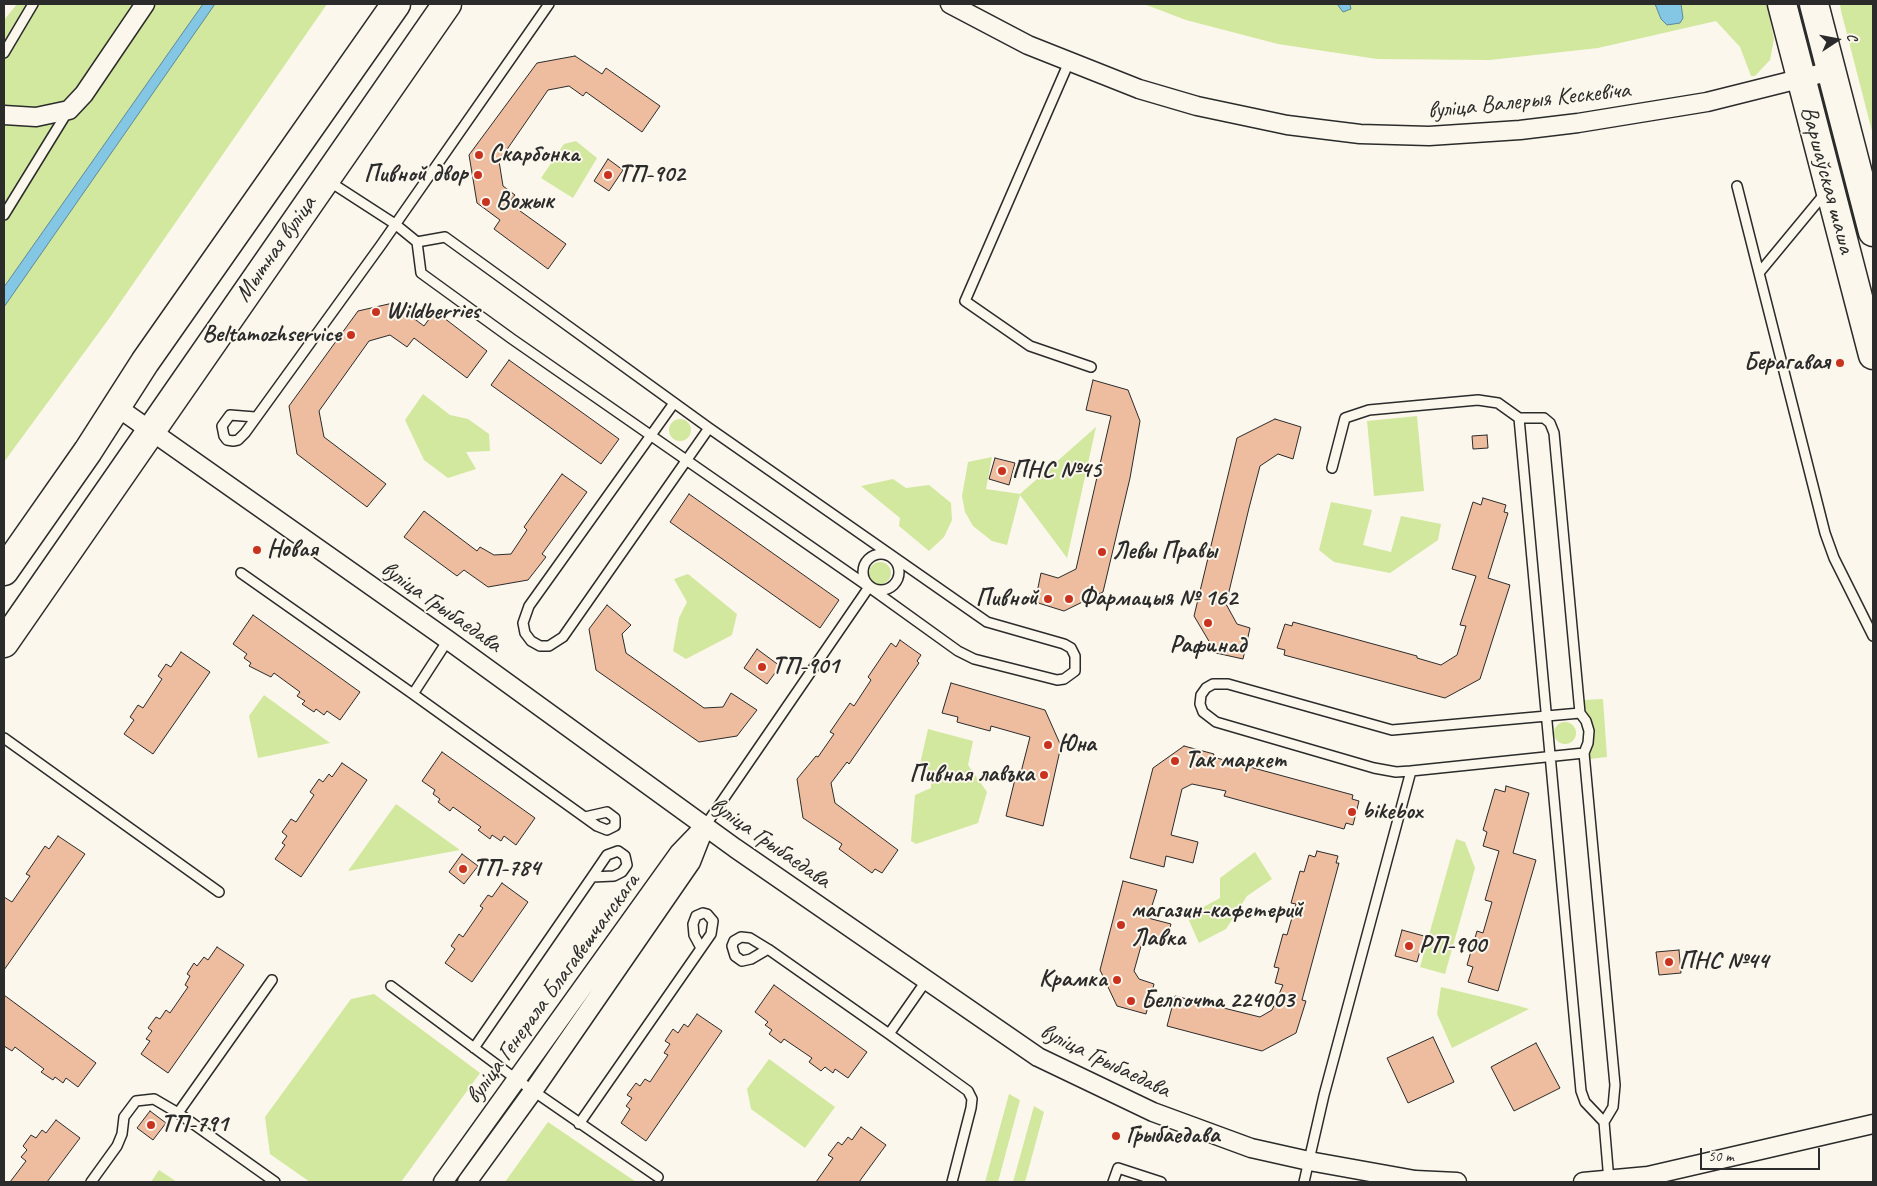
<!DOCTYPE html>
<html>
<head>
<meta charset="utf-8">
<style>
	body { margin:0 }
	#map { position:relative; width:1877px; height:1186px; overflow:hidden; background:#fbf7ec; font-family:Caveat,sans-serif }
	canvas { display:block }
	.frame { position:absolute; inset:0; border:5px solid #2b2b2b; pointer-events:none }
	.north { position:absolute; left:1812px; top:15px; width:50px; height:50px; -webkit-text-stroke:4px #fbf7ec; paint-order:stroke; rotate:79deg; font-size:14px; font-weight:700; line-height:20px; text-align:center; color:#2b2b2b }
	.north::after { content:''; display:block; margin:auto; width:18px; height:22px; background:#2b2b2b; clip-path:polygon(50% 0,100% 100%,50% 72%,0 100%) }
	.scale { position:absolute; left:1700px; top:1148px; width:120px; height:22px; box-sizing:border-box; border:2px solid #2b2b2b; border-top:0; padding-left:6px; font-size:15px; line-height:18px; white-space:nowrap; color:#2b2b2b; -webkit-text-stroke:4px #fbf7ec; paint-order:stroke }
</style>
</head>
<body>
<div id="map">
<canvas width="1877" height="1186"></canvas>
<div class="frame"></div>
<div class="north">С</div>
<div class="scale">50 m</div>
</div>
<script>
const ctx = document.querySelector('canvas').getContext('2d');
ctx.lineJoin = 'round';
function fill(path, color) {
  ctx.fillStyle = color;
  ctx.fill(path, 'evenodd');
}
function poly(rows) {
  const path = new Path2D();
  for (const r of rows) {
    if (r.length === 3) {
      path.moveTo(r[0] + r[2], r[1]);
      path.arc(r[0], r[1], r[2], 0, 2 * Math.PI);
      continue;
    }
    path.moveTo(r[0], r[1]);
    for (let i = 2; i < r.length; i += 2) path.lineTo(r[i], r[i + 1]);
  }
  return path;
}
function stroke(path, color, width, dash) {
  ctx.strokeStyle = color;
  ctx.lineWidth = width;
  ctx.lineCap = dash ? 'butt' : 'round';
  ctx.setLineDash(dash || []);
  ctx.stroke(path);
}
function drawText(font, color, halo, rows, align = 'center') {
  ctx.font = font + ' Caveat,sans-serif';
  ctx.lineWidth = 4;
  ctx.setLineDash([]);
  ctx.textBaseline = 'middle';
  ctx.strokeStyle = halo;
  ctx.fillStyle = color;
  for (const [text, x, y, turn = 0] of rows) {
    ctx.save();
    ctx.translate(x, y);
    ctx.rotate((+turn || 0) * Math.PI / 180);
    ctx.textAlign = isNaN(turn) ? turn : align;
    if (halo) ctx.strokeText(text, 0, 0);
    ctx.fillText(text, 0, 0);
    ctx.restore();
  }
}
const green = poly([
	[17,4,327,4,108,320,4,462,4,20],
	[1144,4,1767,4,1774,39,1770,60,1755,76,1751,76,1740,47,1716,21,1598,48,1490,60,1377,59,1278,44,1186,20],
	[1840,4,1873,4,1873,135,1841,11],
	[576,141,597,158,573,198,541,178,564,144],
	[423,394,450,415,468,419,489,434,490,451,466,452,476,469,448,478,424,460,405,420],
	[1417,416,1424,491,1374,496,1367,421],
	[680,430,11],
	[1096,427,1067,558,1020,495,1007,545,992,541,973,526,965,512,962,496,968,462,992,457,986,489,1020,494],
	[893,479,906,488,929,485,951,503,952,520,944,537,929,551,899,526,900,518,861,486],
	[1331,502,1372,510,1363,545,1391,552,1401,516,1441,524,1438,540,1390,573,1334,562,1319,550],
	[880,573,11],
	[688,574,737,614,732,635,686,659,673,651,679,618,687,602,674,579],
	[264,695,330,743,258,758,249,716],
	[1603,699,1607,757,1590,759,1583,700],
	[1565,733,11],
	[928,729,973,741,968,765,987,792,978,823,916,844,911,841,915,795,931,788,931,776,920,764],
	[396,804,460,850,348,871],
	[1456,839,1465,842,1475,868,1445,974,1420,967],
	[1255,852,1272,879,1247,896,1226,929,1199,943,1187,916,1220,898,1220,878],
	[1441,987,1519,1006,1529,1009,1452,1048,1437,1014],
	[374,994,480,1073,401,1182,310,1182,270,1154,265,1117,351,999],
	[769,1059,835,1107,805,1148,751,1109,747,1089],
	[1009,1094,1020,1100,998,1182,985,1182],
	[1034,1106,1044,1112,1025,1182,1013,1182],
	[548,1122,636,1182,505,1182],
	[159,1170,177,1182,151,1182]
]);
const water = poly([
	[203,4,215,4,4,307,4,287,203,4],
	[1337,4,1350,4,1351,9,1343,12,1337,4],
	[1655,4,1681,4,1683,18,1680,23,1667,25,1661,19,1655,4]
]);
const building = poly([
	[575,56,602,74,606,68,660,106,642,132,586,92,583,96,569,86,548,90,499,161,503,186,515,195,509,203,566,244,548,269,494,229,500,220,477,203,469,155,537,63,575,56],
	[608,159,623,170,609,191,594,181,608,159],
	[393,303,424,326,435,311,487,351,467,378,414,338,407,347,390,335,369,341,319,411,324,437,386,484,367,507,297,454,289,406,358,311,393,303],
	[509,360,619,439,601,464,491,385,509,360],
	[1093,380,1128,390,1140,421,1130,478,1103,592,1064,611,1035,602,1041,573,1058,578,1076,569,1111,416,1086,410,1093,380],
	[1275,419,1301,427,1293,459,1278,454,1260,466,1249,508,1226,604,1237,624,1250,628,1243,659,1216,653,1194,616,1237,438,1275,419],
	[1487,435,1488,448,1473,449,1472,436,1487,435],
	[995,458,1015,463,1009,485,989,479,995,458],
	[562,474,587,492,542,554,546,557,528,580,488,587,464,570,457,576,404,537,424,511,477,551,480,547,494,555,511,554,527,530,524,527,562,474],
	[689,494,839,600,820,628,670,522,689,494],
	[1483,498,1506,505,1504,512,1508,513,1488,578,1510,585,1480,679,1445,698,1284,655,1285,650,1277,648,1285,624,1292,626,1293,622,1417,656,1417,658,1441,665,1457,655,1466,626,1460,625,1476,576,1452,569,1473,502,1481,505,1483,498],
	[607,605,631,625,622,634,626,653,704,708,723,707,731,693,757,710,737,736,699,742,596,670,589,629,607,605],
	[253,615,360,692,340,720,327,711,324,715,316,709,314,712,302,704,305,701,297,696,300,692,274,673,271,677,249,666,251,663,244,658,247,654,233,644,253,615],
	[900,640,921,655,917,661,919,663,849,764,847,762,831,783,835,803,898,850,882,873,875,869,872,873,839,849,842,844,803,818,797,779,816,756,818,757,834,734,830,732,850,703,854,706,871,680,868,677,891,643,896,647,900,640],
	[757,649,780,666,767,684,744,668,757,649],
	[181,652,210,672,153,754,124,734,134,720,130,717,138,705,143,708,162,679,158,676,166,664,171,667,181,652],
	[951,683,1045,710,1061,746,1043,826,1006,816,1016,775,1020,776,1030,737,991,726,990,731,957,722,958,717,942,713,951,683],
	[1184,746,1214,754,1213,757,1353,795,1352,799,1359,801,1353,825,1346,823,1344,829,1224,796,1226,791,1192,784,1182,789,1171,835,1198,842,1193,863,1166,856,1164,867,1130,858,1153,768,1184,746],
	[442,752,535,818,516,845,504,836,501,841,492,835,490,839,478,830,481,827,453,807,450,811,438,802,440,799,433,794,435,790,422,781,442,752],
	[342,763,367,780,301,877,275,859,285,845,282,843,287,836,282,832,291,819,296,822,314,795,310,792,319,779,323,782,329,774,332,777,342,763],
	[1506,786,1529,793,1513,853,1536,860,1498,991,1468,982,1473,967,1467,965,1477,931,1483,933,1492,902,1485,900,1499,851,1483,846,1487,832,1483,830,1495,789,1505,792,1506,786],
	[58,836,85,854,4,970,4,897,12,902,30,876,26,874,39,855,45,846,49,849,58,836],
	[1317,851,1338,856,1336,863,1339,863,1302,1000,1306,1001,1296,1033,1262,1051,1167,1026,1175,996,1260,1017,1272,1010,1283,985,1275,983,1279,968,1274,967,1283,934,1287,935,1296,904,1291,903,1300,871,1304,872,1309,855,1315,857,1317,851],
	[462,854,478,866,464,884,449,872,462,854],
	[1123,881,1157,890,1148,918,1171,924,1165,945,1143,939,1134,971,1139,979,1154,984,1146,1014,1117,1006,1100,970,1123,881],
	[502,883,528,902,472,982,445,963,455,949,451,946,459,934,463,937,483,908,480,906,488,895,492,897,502,883],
	[1402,930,1424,936,1417,962,1395,956,1402,930],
	[217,947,244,965,168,1073,141,1054,150,1041,146,1039,152,1031,148,1028,156,1017,160,1019,166,1010,170,1013,188,987,185,985,190,976,187,974,194,963,197,966,204,957,208,960,217,947],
	[1679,950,1681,973,1659,975,1656,952,1679,950],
	[774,985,867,1052,848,1078,835,1069,833,1073,825,1067,821,1071,809,1062,812,1058,784,1039,781,1043,769,1034,772,1030,765,1025,768,1022,755,1012,774,985],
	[4,995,96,1063,78,1087,66,1078,63,1083,55,1077,53,1080,41,1072,44,1069,15,1047,12,1051,4,1046,4,995],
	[697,1014,722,1031,646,1141,621,1123,630,1109,626,1106,632,1098,627,1095,636,1083,640,1086,645,1079,650,1082,668,1055,664,1053,670,1044,665,1041,673,1029,678,1033,684,1024,688,1027,697,1014],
	[1433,1037,1454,1082,1408,1103,1387,1058,1433,1037],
	[1536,1043,1560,1088,1514,1111,1491,1067,1536,1043],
	[150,1111,166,1123,153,1140,137,1128,150,1111],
	[56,1120,80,1138,47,1182,10,1182,26,1161,21,1157,27,1150,23,1146,31,1135,36,1138,42,1130,46,1133,56,1120],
	[861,1127,886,1145,859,1182,816,1182,833,1158,828,1155,838,1142,842,1145,848,1137,852,1140,861,1127]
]);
const service = poly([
	[4,53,33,4],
	[1069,62,965,301,1030,346,1091,367],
	[327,180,395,224,417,242,421,273,512,339,869,587,958,651,974,659,1057,680,1064,679,1075,671,1075,656,1071,648,1064,644,987,622,709,428,445,237,417,242],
	[1737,186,1759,273],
	[1826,192,1759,273,1825,533,1834,558,1873,636],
	[4,215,68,111],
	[674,403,529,606,523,623,525,633,531,641,540,646,549,646,563,637,709,428],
	[255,417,230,415,222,426,224,436,227,440,233,441,238,440,245,433,381,245,549,4],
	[1519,418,1544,418,1550,423,1554,433,1580,713,1586,721,1589,731,1588,743,1584,753],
	[1332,468,1345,418,1369,410,1478,400,1498,403,1519,418,1581,1091,1585,1102,1604,1122],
	[881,572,18],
	[241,573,413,694,448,640],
	[413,694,597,826,607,830,615,826,615,818,607,812,585,817],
	[4,738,219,892],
	[1411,771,1396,772,1374,768,1216,722,1203,712,1200,704,1201,695,1206,688,1213,684,1228,684,1392,730,1580,713],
	[705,826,869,587],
	[768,949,751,959,742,961,735,956,732,946,734,941,741,937,750,938,768,949,889,1034,968,1091,972,1099,971,1108,952,1182],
	[272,980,178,1113,275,1182],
	[391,986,516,1079,658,1177],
	[889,1034,926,981],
	[474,1048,592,877,607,855,618,851,625,856,627,865,622,872,614,876,592,877],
	[579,1124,711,934,713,921,707,914,703,913,696,916,693,924,694,935,701,948],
	[91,1182,117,1146,122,1134,124,1117,136,1101,154,1099,178,1113],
	[1113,1182,1118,1168,1161,1182],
	[1304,1182,1324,1095,1411,771,1584,753,1615,1085,1613,1107,1604,1122,1609,1181]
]);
const minor = poly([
	[950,4,1028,45,1139,89,1197,106,1287,125,1360,134,1429,136,1520,130,1578,123,1707,102,1831,71],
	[4,115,36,117,69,110,84,94,145,4],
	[117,407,448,640,735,848,1038,1057,1153,1112,1251,1148,1309,1161,1415,1180,1457,1182],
	[443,1182,679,853,705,826],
	[467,1182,533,1091,691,862,702,834],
	[1583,1182,1648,1176,1873,1124]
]);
const trunk = poly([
	[1782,4,1873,355],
	[1814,4,1873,232],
	[4,571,88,451,145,362,396,4],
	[4,643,447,4]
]);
const markers = [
	[479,155,5,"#c8321e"],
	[478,175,5,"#c8321e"],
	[608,175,5,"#c8321e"],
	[486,202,5,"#c8321e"],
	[376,312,5,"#c8321e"],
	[351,335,5,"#c8321e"],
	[1840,363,5,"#c8321e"],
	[1002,471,5,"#c8321e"],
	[257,550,5,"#c8321e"],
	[1102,552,5,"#c8321e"],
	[1048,599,5,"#c8321e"],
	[1069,599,5,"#c8321e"],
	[1208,623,5,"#c8321e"],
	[762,667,5,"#c8321e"],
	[1048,745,5,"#c8321e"],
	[1175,761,5,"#c8321e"],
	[1044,775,5,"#c8321e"],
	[1352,812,5,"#c8321e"],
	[463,869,5,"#c8321e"],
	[1121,925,5,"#c8321e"],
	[1409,946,5,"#c8321e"],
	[1669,962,5,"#c8321e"],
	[1117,980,5,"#c8321e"],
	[1131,1001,5,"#c8321e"],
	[151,1125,5,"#c8321e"],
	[1116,1136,5,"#c8321e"]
];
const streetNames = [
	["вуліца Валерыя Кескевіча",1529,101,-6],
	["Варшаўская шаша",1827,180,75],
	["Мытная вуліца",276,249,-55],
	["вуліца Грыбаедава",441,607,35],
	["вуліца Грыбаедава",770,843,35],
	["вуліца Генерала Благавешчанскага",553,989,-54],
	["вуліца Грыбаедава",1105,1061,26]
];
const poiNames = [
	["Скарбонка",489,155],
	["Пивной двор",468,175,"right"],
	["ТП-902",618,175],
	["Вожык",496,202],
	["Wildberries",386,312],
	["Beltamozhservice",341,335,"right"],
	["Берагавая",1830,363,"right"],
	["ПНС №45",1012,471],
	["Новая",267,550],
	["Левы Правы",1112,552],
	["Пивной",1038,599,"right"],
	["Фармацыя № 162",1079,599],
	["Рафинад",1208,646,"center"],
	["ТП-901",772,667],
	["Юна",1058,745],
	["Так маркет",1185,761],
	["Пивная лавъка",1034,775,"right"],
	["bikebox",1362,812],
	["ТП-784",473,869],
	["магазин-кафетерий",1131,911],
	["Лавка",1131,939],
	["РП-900",1419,946],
	["ПНС №44",1679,962],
	["Крамка",1107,980,"right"],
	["Белпочта 224003",1141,1001],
	["ТП-791",161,1125],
	["Грыбаедава",1126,1136]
];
fill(green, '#d1e89e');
fill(water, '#83c7e4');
stroke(water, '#60899a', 1);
fill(building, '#eebd9f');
stroke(building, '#2b2b2b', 1);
stroke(service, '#2b2b2b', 12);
stroke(minor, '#2b2b2b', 21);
stroke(trunk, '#2b2b2b', 31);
stroke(service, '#fbf7ec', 9);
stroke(minor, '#fbf7ec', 18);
stroke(trunk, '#fbf7ec', 28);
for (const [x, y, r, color] of markers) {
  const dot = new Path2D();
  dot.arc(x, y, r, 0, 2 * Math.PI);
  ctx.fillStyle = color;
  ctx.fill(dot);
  stroke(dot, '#fbf7ec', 2);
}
drawText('24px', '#2b2b2b', '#fbf7ec', streetNames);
drawText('bold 24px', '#2b2b2b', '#fbf7ec', poiNames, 'left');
</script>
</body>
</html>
